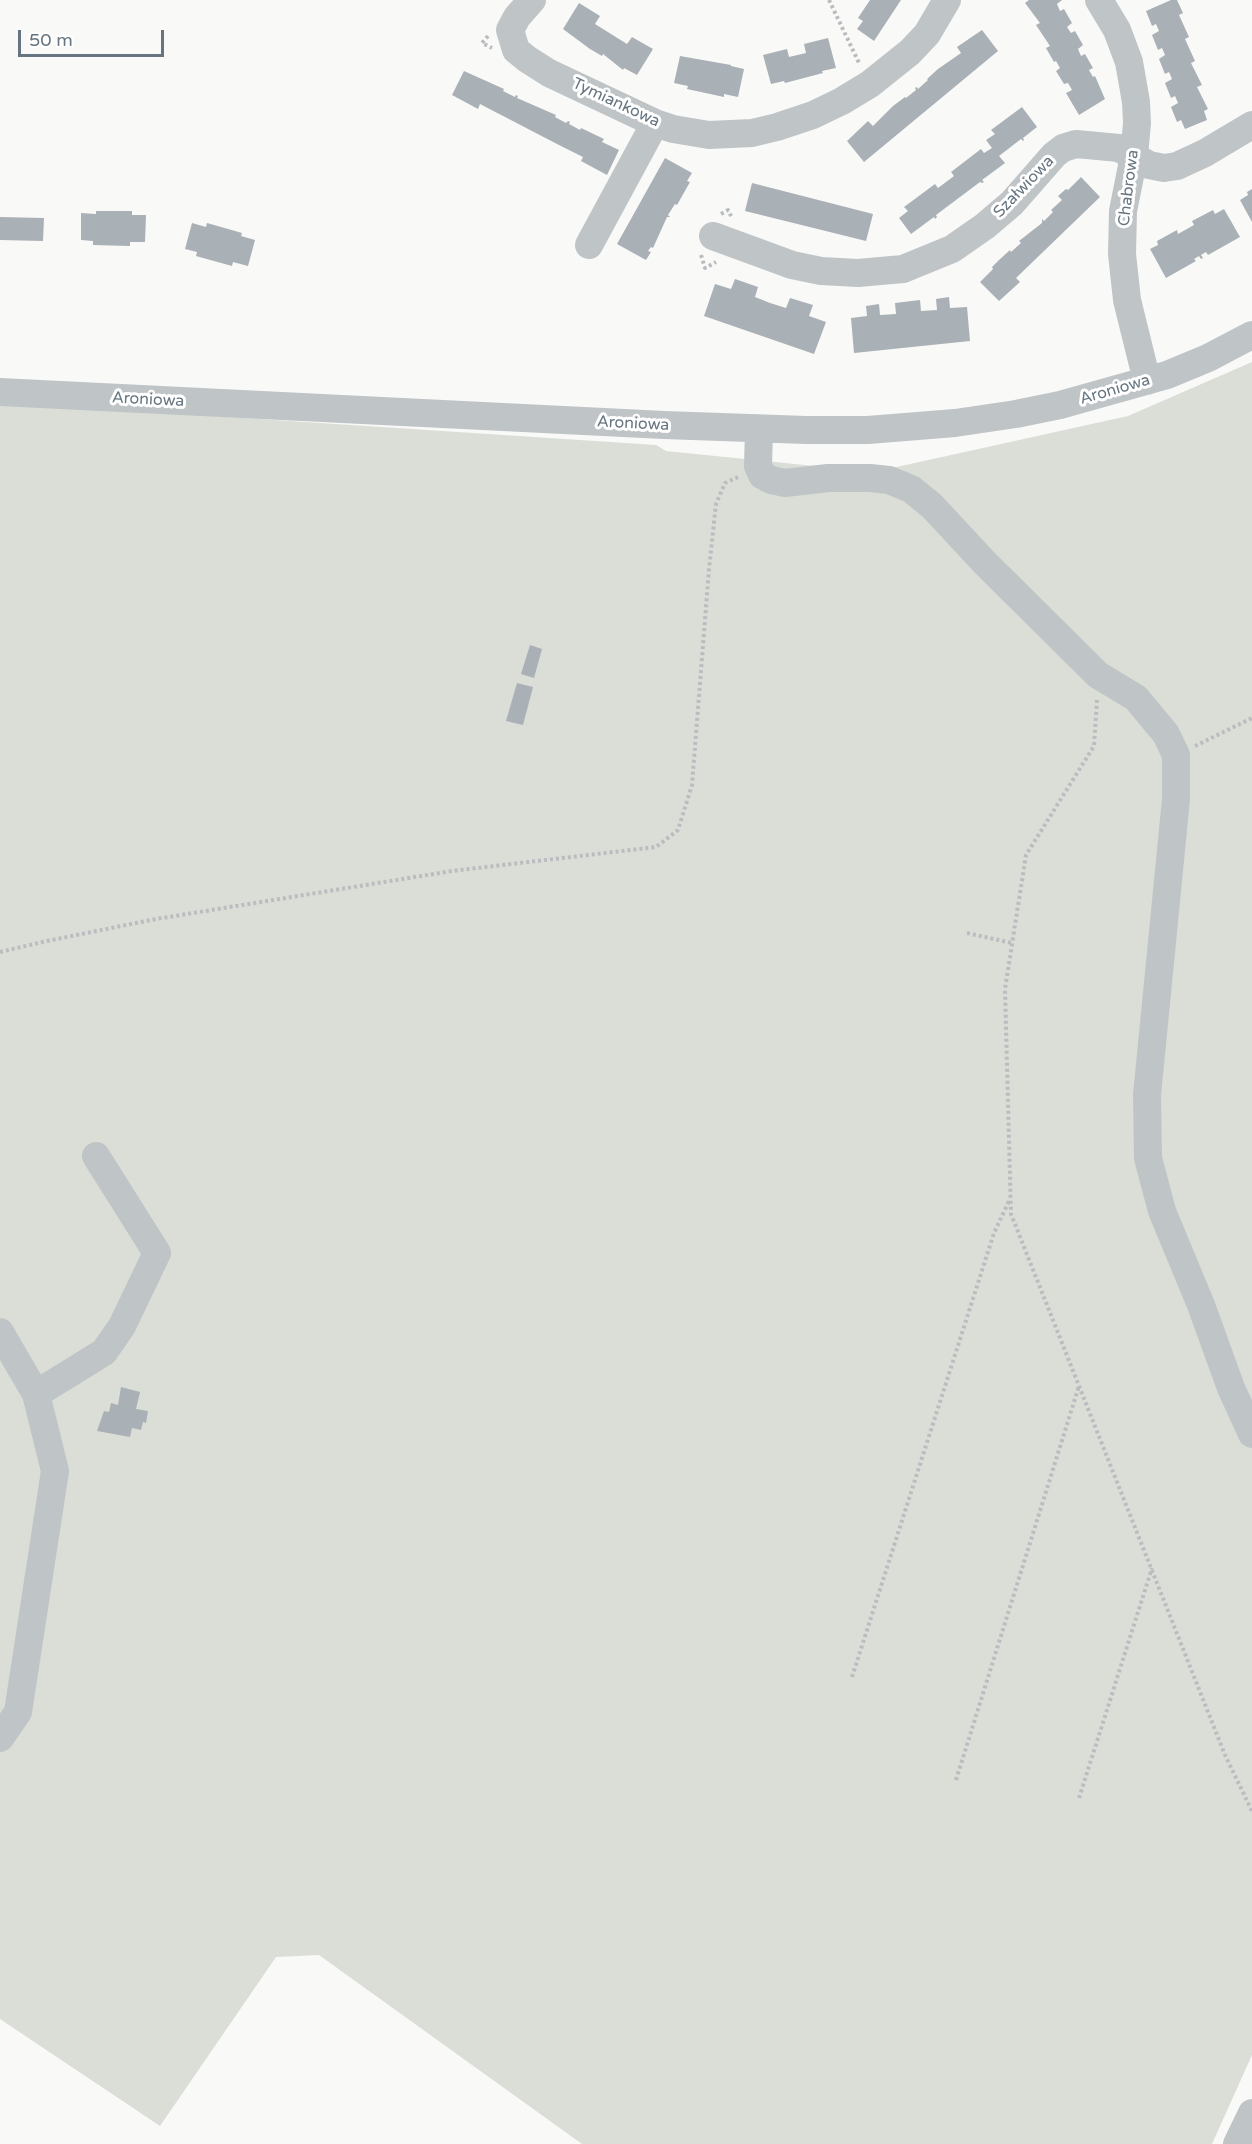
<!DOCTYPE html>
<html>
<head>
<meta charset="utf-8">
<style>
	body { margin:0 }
	#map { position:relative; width:1252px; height:2144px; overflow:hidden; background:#f9f9f8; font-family:"Varela Round",sans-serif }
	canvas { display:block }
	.scale { position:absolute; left:18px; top:30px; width:146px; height:27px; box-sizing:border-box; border:3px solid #667580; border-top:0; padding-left:8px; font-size:18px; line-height:21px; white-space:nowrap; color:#667580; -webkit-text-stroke:4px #fff; paint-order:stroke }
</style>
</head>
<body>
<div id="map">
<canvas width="1252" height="2144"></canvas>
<div class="scale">50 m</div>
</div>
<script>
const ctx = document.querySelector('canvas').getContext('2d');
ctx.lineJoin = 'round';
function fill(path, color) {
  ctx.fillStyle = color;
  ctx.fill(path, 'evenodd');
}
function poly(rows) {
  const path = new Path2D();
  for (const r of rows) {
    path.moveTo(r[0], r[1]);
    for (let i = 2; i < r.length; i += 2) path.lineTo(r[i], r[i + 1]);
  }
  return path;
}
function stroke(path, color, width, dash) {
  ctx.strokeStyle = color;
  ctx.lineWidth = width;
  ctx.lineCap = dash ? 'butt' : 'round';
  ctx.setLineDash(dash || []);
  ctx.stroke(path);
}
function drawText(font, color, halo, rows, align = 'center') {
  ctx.font = font + ' "Varela Round",sans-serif';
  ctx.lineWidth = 6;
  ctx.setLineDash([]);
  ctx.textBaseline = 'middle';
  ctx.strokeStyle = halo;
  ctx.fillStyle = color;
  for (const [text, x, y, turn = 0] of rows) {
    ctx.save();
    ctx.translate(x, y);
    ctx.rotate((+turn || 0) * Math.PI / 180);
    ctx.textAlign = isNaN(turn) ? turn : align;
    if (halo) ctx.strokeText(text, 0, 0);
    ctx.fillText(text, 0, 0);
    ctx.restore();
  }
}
const green = poly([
	[1252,362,1252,2055,1212,2144,582,2144,319,1955,276,1957,160,2126,0,2019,0,402,656,445,666,451,874,472,1128,416]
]);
const building = poly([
	[870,0,901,0,874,41,857,29,863,21,858,18],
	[1029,0,1062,0,1057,4,1060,11,1064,9,1072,23,1067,27,1071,33,1075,31,1083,45,1078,49,1081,56,1085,54,1093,68,1089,70,1093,77,1095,76,1105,99,1079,115,1066,93,1072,90,1068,83,1064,84,1056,71,1060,68,1056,61,1054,62,1046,48,1050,46,1036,25,1040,23,1025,3],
	[1171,0,1177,0,1183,13,1179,15,1189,37,1185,39,1195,61,1191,63,1202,85,1197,87,1208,109,1204,111,1207,120,1185,129,1181,120,1177,122,1171,107,1178,103,1175,96,1171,98,1165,83,1172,79,1169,72,1165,74,1159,59,1165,55,1162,48,1158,50,1152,35,1159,31,1156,24,1152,26,1146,11],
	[579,3,600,16,595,24,627,44,632,37,653,49,637,75,624,68,623,70,603,54,602,56,590,49,563,29],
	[982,30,998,51,864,162,847,141,868,121,873,126,893,106,905,97,906,98,916,90,915,88,917,87,918,89,928,80,927,79,938,69,961,53,957,47],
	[828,38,836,68,822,71,823,73,785,83,784,81,771,84,763,55,787,49,789,57,806,53,804,44],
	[680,56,731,65,731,66,744,69,738,97,724,94,724,97,687,89,688,86,674,83],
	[464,71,504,89,503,91,515,97,516,95,518,96,517,98,556,115,555,117,566,123,568,121,570,122,569,124,580,130,581,128,604,139,602,142,619,150,607,175,581,161,583,157,557,144,480,104,478,109,452,95],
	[1022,107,1037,127,1023,138,1024,140,1023,141,1021,139,999,156,1005,163,982,180,984,182,982,183,980,182,936,215,937,217,935,219,934,217,911,234,899,218,908,211,904,207,935,184,938,188,954,176,951,172,981,149,984,153,992,148,986,140,995,134,991,130],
	[665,158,692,173,687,181,690,182,677,205,675,204,668,215,670,217,667,217,653,248,651,247,648,251,651,252,646,260,617,244],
	[1081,177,1100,197,1016,278,1020,282,999,301,980,282,993,269,992,267,999,260,1010,250,1011,252,1021,243,1019,241,1042,223,1042,219,1044,221,1053,212,1051,210,1062,200,1058,196,1066,189,1068,190],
	[752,183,873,214,866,241,745,211],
	[1252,189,1252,222,1240,200,1248,195,1247,192],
	[1224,209,1240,237,1208,255,1206,252,1201,255,1203,258,1201,259,1199,256,1194,259,1196,261,1166,278,1150,249,1158,245,1157,241,1177,230,1178,234,1194,225,1192,221,1213,210,1215,214],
	[96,211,132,211,132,215,146,215,145,242,130,242,130,246,93,245,93,241,81,240,81,213,96,214],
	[0,217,44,218,43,241,0,240],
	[192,223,206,227,207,223,242,233,241,236,255,240,248,266,233,262,232,266,196,256,197,252,185,249],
	[735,279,758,287,755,297,770,303,786,308,790,298,813,305,809,316,826,322,814,354,704,316,715,284,731,289],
	[949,297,950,308,967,307,970,341,854,353,851,318,867,316,866,306,879,304,880,315,896,314,895,303,920,300,921,311,937,310,936,299],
	[530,645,542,649,534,678,521,674],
	[517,683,533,687,523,725,506,721],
	[121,1387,140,1392,136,1409,148,1411,146,1423,143,1422,141,1430,132,1428,130,1437,97,1431,104,1411,109,1412,111,1403,118,1405]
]);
const path = poly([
	[829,0,860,65],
	[488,36,482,43,492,48],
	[721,214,728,210,732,218],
	[701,255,705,268,716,262],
	[1097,700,1094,746,1026,855,1005,989,1011,1214,1225,1755,1252,1811],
	[1195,746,1252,718],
	[967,933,1012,943],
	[0,952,47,941,156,919,452,871,656,847,678,830,692,785,709,569,716,504,725,483,738,477],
	[852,1677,994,1233,1010,1199],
	[956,1780,1079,1386],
	[1079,1798,1152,1568]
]);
const minor = poly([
	[532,0,517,17,510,30,516,50,527,59,549,73,655,123,673,129,709,135,752,133,777,127,813,115,842,101,870,84,910,52,927,34,947,0],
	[1099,0,1117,30,1129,62,1136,102,1137,123,1134,156,1123,211,1122,254,1127,300,1147,381],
	[713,236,792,265,821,271,858,273,903,269,952,249,985,226,1012,203,1054,155,1063,148,1076,144,1119,148,1149,165,1164,168,1177,166,1205,153,1252,125],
	[589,245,655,123],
	[0,392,664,425,806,430,868,430,955,423,1016,414,1060,405,1167,375,1208,358,1252,335],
	[759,429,758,466,762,475,771,480,785,483,828,478,870,478,889,480,911,489,932,506,985,563,1098,675,1136,698,1166,734,1176,755,1176,799,1147,1095,1148,1158,1162,1211,1201,1305,1231,1388,1252,1434],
	[0,1332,36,1394,55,1471,18,1712,0,1738],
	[36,1394,104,1352,122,1326,157,1253,96,1156],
	[1237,2144,1252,2113]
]);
const streetNames = [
	["Tymiankowa",616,103,25],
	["Szałwiowa",1024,187,-46],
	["Chabrowa",1129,188,-83],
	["Aroniowa",1115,390,-16],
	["Aroniowa",148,400,3],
	["Aroniowa",633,424,3]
];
fill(green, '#daded7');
fill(building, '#a9b0b6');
stroke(path, '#babdc0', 4, [3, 3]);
stroke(minor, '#bfc4c7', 28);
drawText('16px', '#667580', '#fff', streetNames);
</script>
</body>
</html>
